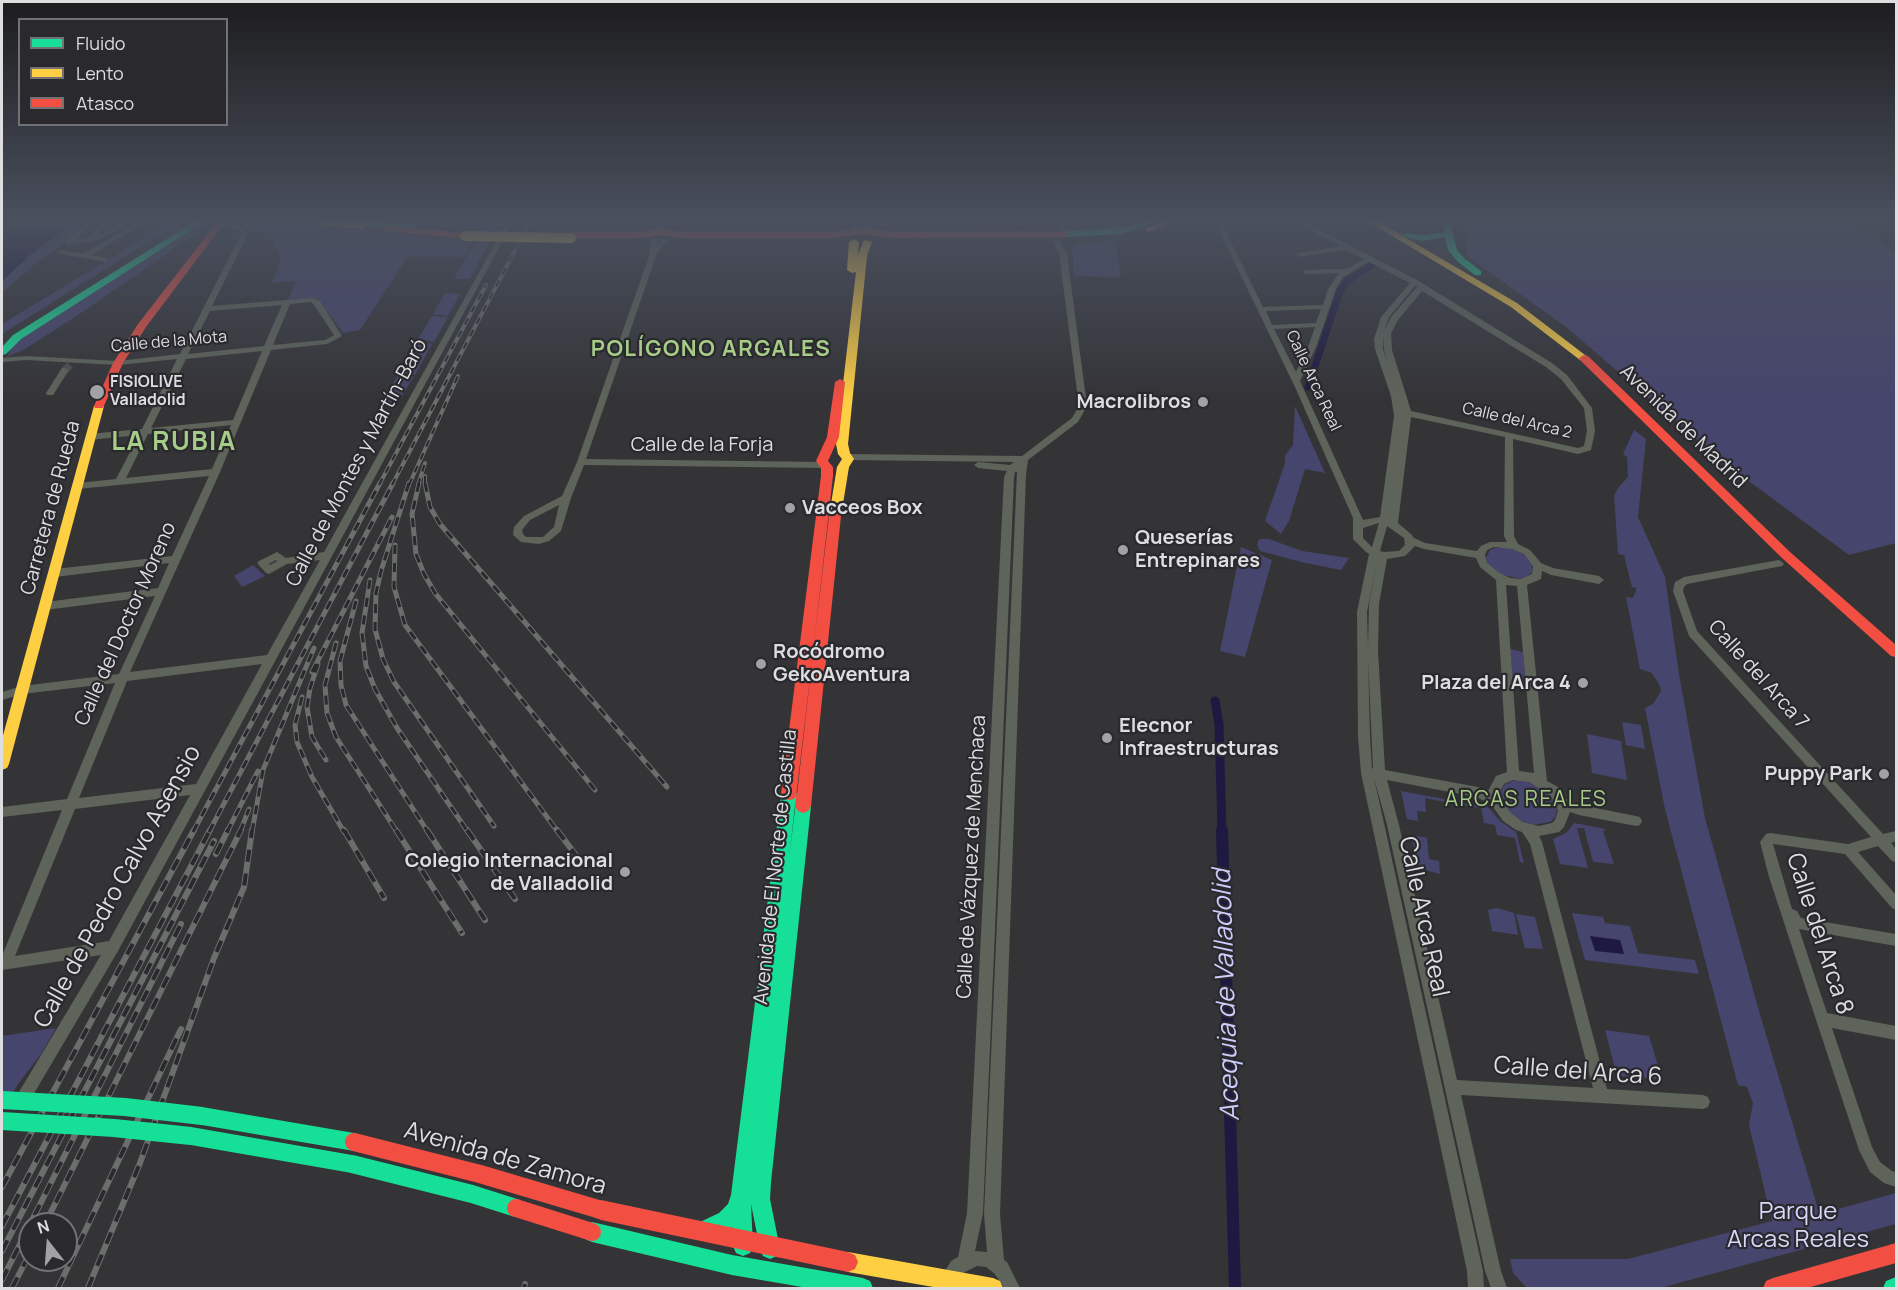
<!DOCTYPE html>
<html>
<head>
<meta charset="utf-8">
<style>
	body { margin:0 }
	#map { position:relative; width:1898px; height:1290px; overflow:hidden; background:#343437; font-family:Manrope,sans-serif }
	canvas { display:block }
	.frame { position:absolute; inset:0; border:3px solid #dedee1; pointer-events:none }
	.legend { position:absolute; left:18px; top:18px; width:210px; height:108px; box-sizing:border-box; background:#29292e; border:2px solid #717176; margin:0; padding:8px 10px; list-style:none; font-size:18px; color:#dedee1 }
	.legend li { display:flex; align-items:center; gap:12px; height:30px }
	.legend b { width:30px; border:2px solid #717176 }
	.north { position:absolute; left:18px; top:1212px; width:60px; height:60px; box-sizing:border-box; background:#29292e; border:2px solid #717176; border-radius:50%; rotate:343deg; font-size:16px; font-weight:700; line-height:24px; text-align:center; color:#dedee1 }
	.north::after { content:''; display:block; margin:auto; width:21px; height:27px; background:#a2a2a6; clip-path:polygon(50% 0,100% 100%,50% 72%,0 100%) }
</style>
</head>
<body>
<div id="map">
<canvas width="1898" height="1290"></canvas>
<div class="frame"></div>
<ul class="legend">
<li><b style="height:8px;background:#16e098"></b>Fluido</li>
<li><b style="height:8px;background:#ffcf43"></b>Lento</li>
<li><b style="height:8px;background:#f24e42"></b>Atasco</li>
</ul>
<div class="north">N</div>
</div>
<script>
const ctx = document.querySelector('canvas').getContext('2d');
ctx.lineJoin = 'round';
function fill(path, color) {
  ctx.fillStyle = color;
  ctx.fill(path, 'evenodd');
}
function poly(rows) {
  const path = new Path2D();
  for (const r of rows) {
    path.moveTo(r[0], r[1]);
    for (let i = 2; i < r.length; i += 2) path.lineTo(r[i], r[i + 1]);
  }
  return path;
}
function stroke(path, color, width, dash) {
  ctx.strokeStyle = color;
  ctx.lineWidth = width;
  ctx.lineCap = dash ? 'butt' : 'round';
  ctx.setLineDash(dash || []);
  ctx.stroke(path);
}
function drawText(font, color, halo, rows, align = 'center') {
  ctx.font = font + ' Manrope,sans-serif';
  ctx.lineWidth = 4.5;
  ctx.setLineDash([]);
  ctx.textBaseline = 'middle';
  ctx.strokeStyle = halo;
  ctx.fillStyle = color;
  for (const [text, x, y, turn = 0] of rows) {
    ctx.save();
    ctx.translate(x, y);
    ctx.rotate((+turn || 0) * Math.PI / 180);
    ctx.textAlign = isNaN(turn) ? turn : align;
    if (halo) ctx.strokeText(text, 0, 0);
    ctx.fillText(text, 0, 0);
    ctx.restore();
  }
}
const green = poly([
	[70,222,85,222,59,248,35,264,2,293,2,281,29,256,65,229],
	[170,222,180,222,2,334,2,324],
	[205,222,213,222,78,315,25,349,7,357,14,343,28,334],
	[229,222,291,222,473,241,465,257,408,256,360,330,343,333,318,299,287,302,296,281,272,283,281,259,268,232,250,230,243,224],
	[403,222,500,222,494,232],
	[1467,222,1849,222,1896,252,1896,543,1849,555,1727,465,1566,327,1467,256],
	[476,240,490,240,470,279,454,279],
	[1115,240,1121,277,1074,276,1072,249,1075,245],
	[445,293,460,294,448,316,433,314],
	[432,316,448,317,434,342,418,339],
	[417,342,432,344,415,375,399,373],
	[399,374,414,376,394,409,384,396],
	[1295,406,1325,473,1305,469,1289,521,1281,534,1265,521,1285,463,1285,456,1293,445],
	[1634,430,1646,439,1638,517,1665,577,1679,674,1705,818,1759,1011,1818,1209,1831,1211,1896,1193,1896,1224,1660,1288,1527,1288,1513,1273,1510,1259,1628,1259,1772,1221,1749,1125,1753,1103,1747,1087,1738,1085,1665,809,1645,708,1653,704,1661,691,1660,686,1652,673,1640,669,1626,597,1633,598,1637,588,1632,587,1624,555,1618,554,1614,496,1618,488,1628,477,1627,457,1623,454],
	[1259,539,1269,539,1302,551,1349,558,1341,570,1301,562,1260,551,1257,545],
	[1241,547,1272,560,1245,657,1220,651],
	[1495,548,1509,548,1523,553,1532,563,1532,573,1522,579,1498,574,1487,564,1486,558,1490,550],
	[253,565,265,576,242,587,234,576],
	[1510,649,1523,652,1526,689,1513,686],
	[1622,722,1641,725,1645,749,1626,745],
	[1587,734,1621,741,1627,780,1592,773],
	[1517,779,1525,780,1551,795,1557,810,1555,817,1550,822,1533,825,1524,822,1508,812,1501,797,1501,791,1504,785],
	[1401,791,1454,801,1454,804,1425,798,1426,812,1417,811,1418,821,1407,819],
	[1461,803,1488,807,1500,821,1516,832,1524,863,1520,862,1515,838,1497,835,1495,825,1484,823,1481,808,1461,805],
	[1574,823,1606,829,1603,831,1614,864,1593,862,1584,828,1577,828,1588,868,1560,864,1553,839,1566,833],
	[1411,835,1427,838,1429,859,1439,861,1440,874,1418,868],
	[1497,908,1514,913,1518,935,1492,931,1488,910],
	[1572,913,1603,917,1605,923,1630,926,1638,953,1695,960,1699,974,1585,960],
	[1516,914,1535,917,1543,949,1525,948],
	[56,1028,41,1054,18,1084,2,1111,2,1036],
	[1605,1030,1649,1036,1662,1079,1617,1076]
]);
const water = poly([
	[2,222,70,222,65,229,29,256,2,281],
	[1590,936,1620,940,1624,954,1595,951]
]);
const canalFar2 = poly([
	[1308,387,1340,291,1346,282,1373,264]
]);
const canalFar1 = poly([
	[1215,701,1219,724,1222,832]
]);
const canal = poly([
	[1222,830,1235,1288]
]);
const streetTunnel = poly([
	[65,370,70,365]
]);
const primaryTunnel = poly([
	[172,235,193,222]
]);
const street = poly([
	[85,222,92,222,77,239,89,238,90,236,102,222,109,222,97,236,121,222,129,222,97,241,66,245,66,241,85,222],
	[138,222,146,222,91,255,107,258,107,262,61,254,57,252,61,250,83,254,138,222],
	[507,222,513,222,118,951,26,1107,21,1109,16,1107,14,1102,16,1097,101,955,2,970,2,956,62,810,2,817,2,807,67,799,115,683,22,694,2,700,2,692,22,686,119,674,155,596,45,610,40,606,45,602,158,588,169,563,55,577,50,573,55,569,172,556,209,476,78,489,73,486,78,483,116,479,139,435,89,440,85,437,89,434,142,429,177,359,118,365,26,360,2,362,2,358,26,356,118,361,180,354,241,234,239,230,232,228,216,227,216,225,218,224,235,225,243,228,248,234,212,306,312,298,320,301,342,336,327,344,271,350,220,472,130,672,267,655,320,560,287,564,269,574,266,573,257,563,259,561,277,552,286,558,324,552,507,222],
	[311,302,314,305,334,335,325,340,273,345,290,304,311,302],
	[282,305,264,346,188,354,210,311,282,305],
	[262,351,233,420,151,428,186,359,262,351],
	[231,425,212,469,126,478,148,434,231,425],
	[276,560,277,561,270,565,269,564,276,560],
	[262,664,196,784,79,798,127,681,262,664],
	[190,795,109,941,15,956,75,809,190,795],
	[660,222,666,222,656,235,652,235,651,234,660,222],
	[854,222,860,222,857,232,854,234,851,232,854,222],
	[864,222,870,222,870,233,865,232,864,222],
	[1057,222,1063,222,1068,234,1067,235,1063,235,1057,222],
	[1113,222,1119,222,1123,231,1122,232,1118,232,1113,222],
	[1215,222,1221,222,1263,307,1323,305,1328,289,1339,273,1307,274,1304,274,1304,270,1347,269,1364,259,1346,250,1297,257,1297,253,1300,253,1340,246,1296,222,1304,222,1417,280,1552,363,1567,375,1592,408,1595,431,1591,450,1578,454,1513,439,1514,536,1518,544,1530,550,1541,563,1553,568,1599,576,1604,580,1599,584,1551,575,1542,571,1541,579,1527,585,1547,781,1558,787,1566,799,1580,805,1636,816,1640,817,1642,821,1640,825,1636,826,1579,815,1570,812,1564,827,1559,832,1539,836,1542,842,1607,1089,1703,1095,1708,1097,1710,1102,1708,1107,1703,1109,1461,1095,1501,1271,1507,1288,1491,1288,1485,1271,1387,825,1374,778,1483,1271,1484,1288,1468,1288,1467,1271,1361,773,1358,737,1357,612,1369,554,1366,552,1353,539,1353,518,1295,387,1215,222],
	[1369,262,1410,283,1381,317,1374,339,1375,349,1391,396,1394,416,1380,517,1363,520,1300,381,1316,347,1336,289,1343,277,1369,262],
	[1415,286,1417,287,1391,317,1385,329,1389,317,1415,286],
	[1422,291,1546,367,1561,379,1584,408,1587,431,1584,446,1578,448,1411,411,1392,350,1391,333,1398,320,1422,291],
	[1321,309,1316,323,1272,325,1266,311,1321,309],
	[1315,327,1308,347,1296,372,1274,329,1315,327],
	[1383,335,1384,350,1388,364,1383,349,1383,335],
	[1411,417,1505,437,1504,536,1507,542,1490,542,1481,546,1477,551,1425,543,1414,538,1412,535,1398,523,1411,417],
	[1379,523,1372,547,1363,538,1363,528,1379,523],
	[1387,526,1404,538,1405,545,1399,551,1384,552,1380,551,1387,526],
	[1415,546,1424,549,1476,558,1480,567,1496,580,1507,772,1496,776,1488,791,1478,787,1385,770,1378,651,1379,604,1387,559,1405,556,1415,546],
	[1494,547,1512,549,1524,554,1533,566,1532,574,1521,579,1510,578,1498,572,1487,563,1485,555,1487,550,1494,547],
	[1377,561,1369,604,1368,647,1367,612,1377,561],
	[1506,585,1517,586,1534,773,1519,771,1506,585],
	[1368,658,1373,768,1372,769,1370,737,1368,658],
	[1387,780,1476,797,1491,804,1503,821,1516,830,1522,832,1530,844,1593,1088,1457,1080,1399,825,1387,780],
	[1513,780,1529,782,1550,795,1556,805,1558,811,1555,820,1552,823,1539,826,1523,822,1511,813,1503,804,1500,791,1504,784,1513,780],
	[654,238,658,240,658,244,662,239,668,240,657,253,586,459,824,462,828,465,824,468,584,465,571,498,561,531,549,541,539,544,521,542,513,535,514,527,524,516,562,496,577,462,650,253,650,240,654,238],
	[559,505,554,527,543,537,526,537,523,534,522,530,530,520,559,505],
	[1055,240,1059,240,1067,254,1087,406,1078,422,1028,460,1026,474,1000,1214,1004,1260,1007,1262,1020,1288,1004,1288,995,1274,986,1267,977,1266,963,1273,954,1288,938,1288,943,1274,951,1261,958,1257,967,1213,1004,477,1007,471,978,468,974,465,978,462,1010,465,1014,462,847,460,843,457,847,454,1022,456,1072,418,1079,406,1059,254,1053,241,1055,240],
	[1015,472,1017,472,984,1214,987,1252,975,1251,983,1213,1014,477,1015,472],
	[62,368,65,368,69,370,53,395,47,395,46,393,62,368],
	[1779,560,1782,562,1784,564,1782,566,1687,584,1684,587,1683,591,1697,631,1883,834,1896,831,1896,841,1891,843,1896,849,1896,862,1892,861,1878,846,1858,852,1896,895,1896,910,1892,908,1845,854,1773,844,1792,909,1797,911,1801,918,1896,934,1896,946,1799,929,1827,1013,1896,1026,1896,1040,1832,1028,1872,1147,1880,1162,1892,1171,1896,1172,1896,1187,1884,1183,1870,1172,1859,1150,1769,877,1760,842,1766,834,1770,833,1848,844,1871,837,1689,636,1673,591,1675,582,1684,577,1779,560]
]);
const fast = poly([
	[194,222,204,222,21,339,6,354,2,355,2,347,13,335,194,222],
	[341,222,380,222,413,224,417,227,413,230,345,225,341,222],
	[1146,222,1160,222,1120,234,1065,237,1061,234,1065,231,1120,228,1146,222],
	[1445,222,1453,222,1452,230,1457,250,1464,258,1481,271,1481,275,1475,275,1458,262,1448,250,1445,237,1422,241,1402,236,1407,233,1422,235,1444,233,1445,222],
	[789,788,794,789,797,794,789,858,795,806,798,801,803,799,808,801,811,806,771,1182,770,1199,780,1249,777,1256,770,1259,763,1256,760,1249,751,1204,753,1246,750,1253,743,1256,736,1253,733,1246,732,1227,705,1240,698,1237,695,1230,698,1223,719,1213,728,1204,731,1195,781,794,784,789,789,788],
	[592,1222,732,1255,863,1278,870,1281,873,1288,808,1288,732,1275,592,1242,585,1239,582,1232,585,1225,592,1222],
	[1896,1277,1896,1288,1883,1288,1886,1281,1896,1277]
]);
const slow = poly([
	[317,222,348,222,363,223,367,226,363,229,321,225,317,222],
	[1162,222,1175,222,1148,232,1144,229,1162,222],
	[1369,222,1379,222,1517,303,1589,358,1588,360,1580,360,1511,307,1369,222],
	[854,239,859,242,858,255,864,240,872,242,867,256,848,444,850,453,854,459,849,467,841,516,835,520,829,516,837,467,842,459,838,454,836,444,856,272,852,273,847,270,849,242,854,239],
	[99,403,104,406,9,764,7,768,2,770,2,739,94,406,99,403],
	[848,1252,993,1278,1000,1281,1003,1288,939,1288,848,1272,841,1269,838,1262,841,1255,848,1252]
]);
const jam = poly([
	[217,222,225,222,146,327,123,363,103,408,95,408,94,406,113,363,138,324,217,222],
	[382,225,465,233,470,236,465,239,379,230,378,228,382,225],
	[862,228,894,232,1065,231,1069,234,1065,237,894,238,862,234,833,238,682,238,663,235,637,238,573,238,568,235,573,232,637,232,663,229,682,232,833,232,862,228],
	[1584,355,1588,356,1790,552,1896,645,1896,657,1891,656,1782,558,1580,360,1579,358,1584,355],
	[840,379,845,382,839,437,828,461,833,467,833,476,797,794,794,799,789,800,784,799,781,794,821,476,821,468,816,461,827,437,835,382,840,379],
	[835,512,841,516,811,806,808,811,803,813,798,811,795,806,829,516,835,512],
	[601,1200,848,1252,855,1255,858,1262,855,1269,848,1272,601,1220,594,1217,591,1210,594,1203,601,1200],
	[1896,1243,1896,1263,1807,1288,1763,1288,1766,1281,1773,1278,1896,1243]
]);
const railFar2 = poly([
	[425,476,425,485],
	[379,485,486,285],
	[392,485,530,222],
	[409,485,458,376],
	[418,485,425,463]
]);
const railFar1 = poly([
	[409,483,381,571,376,593,375,629,383,659,394,682,494,826],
	[419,483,412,514,416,554,424,574,435,593,595,790],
	[425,483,430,507,440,524,667,787],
	[395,545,394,587,405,625,558,832],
	[370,580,362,633,366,666,375,689,397,728,468,832],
	[356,601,340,661,341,685,346,705,428,832],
	[336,643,325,685,327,713,336,737,397,832],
	[318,664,310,688,307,707,312,737,326,760],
	[312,672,392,517],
	[302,697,295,725,297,742,312,777,344,832],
	[193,832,380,483],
	[209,832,393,483],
	[227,832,258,771],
	[240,832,249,809],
	[252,832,263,770,314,648]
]);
const rail = poly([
	[344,830,384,898],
	[396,830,462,933],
	[427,830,485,920],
	[467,830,515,899],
	[557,830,578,858],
	[216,854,228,830],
	[2,1187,194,830],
	[45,1224,241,830],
	[2,1226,210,830],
	[2,1251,214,841],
	[2,1280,181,924],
	[12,1288,30,1253],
	[58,1288,181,1029],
	[88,1288,140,1163,214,958,244,887,252,830],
	[524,1288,525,1284]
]);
const fastBridge = poly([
	[2,1100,125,1107,202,1116,354,1142],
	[2,1121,114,1128,191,1136,352,1164,472,1194,516,1208]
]);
const slowBridge = poly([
	[465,236,571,238]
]);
const jamBridge = poly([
	[354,1142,480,1174,601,1210],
	[516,1208,592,1232]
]);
const markers = [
	[97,392,8,"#a2a2a6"],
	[1203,402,6,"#a2a2a6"],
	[790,508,6,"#a2a2a6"],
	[1123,550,6,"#a2a2a6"],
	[761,664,6,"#a2a2a6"],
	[1583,683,6,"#a2a2a6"],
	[1107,738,6,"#a2a2a6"],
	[1884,774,6,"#a2a2a6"],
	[625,872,6,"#a2a2a6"]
];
const farStreetnames = [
	["Calle de la Mota",169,342,-5],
	["Calle Arca Real",1313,381,65],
	["Calle del Arca 2",1517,421,13]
];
const farPoinames = [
	["FISIOLIVE",110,383],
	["Valladolid",110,401]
];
const poiNames = [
	["Macrolibros",1191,402],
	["Vacceos Box",802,508,"left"],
	["Queserías",1135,538,"left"],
	["Entrepinares",1135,561,"left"],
	["Rocódromo",773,652,"left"],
	["GekoAventura",773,675,"left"],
	["Plaza del Arca 4",1571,683],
	["Elecnor",1119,726,"left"],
	["Infraestructuras",1119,749,"left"],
	["Puppy Park",1872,774],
	["Colegio Internacional",613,861],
	["de Valladolid",613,884]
];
const streetNames = [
	["Avenida de Madrid",1683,427,44],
	["Calle de la Forja",702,445],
	["Calle de Montes y Martín-Baró",357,463,-62],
	["Carretera de Rueda",51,508,-75],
	["Calle del Doctor Moreno",126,624,-66],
	["Calle del Arca 7",1758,675,48],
	["Calle de Vázquez de Menchaca",972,857,-87],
	["Avenida de El Norte de Castilla",776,867,-84]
];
const neighbourhoodNames = [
	["ARCAS REALES",1526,800]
];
const farDistrictnames = [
	["POLÍGONO ARGALES",711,350]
];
const nearStreetnames = [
	["Calle de Pedro Calvo Asensio",118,887,-61],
	["Calle Arca Real",1423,917,78],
	["Calle del Arca 8",1819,934,72],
	["Calle del Arca 6",1578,1072,4],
	["Avenida de Zamora",505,1159,16]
];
const nearParknames = [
	["Parque",1798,1212],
	["Arcas Reales",1798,1240]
];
const districtNames = [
	["LA RUBIA",174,443]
];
const nearWaternames = [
	["Acequia de Valladolid",1227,995,-92]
];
fill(green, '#46456d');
fill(water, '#1e1941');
stroke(canalFar2, '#1e1941', 7);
stroke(canalFar1, '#1e1941', 9);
stroke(canal, '#1e1941', 12);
stroke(streetTunnel, '#4e4e50', 8, [8, 4]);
stroke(primaryTunnel, '#4e4e50', 11, [11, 6]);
fill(street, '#5e6459');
fill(fast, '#16e098');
fill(slow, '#ffcf43');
fill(jam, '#f24e42');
stroke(railFar2, '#6b6f6b', 4);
stroke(railFar1, '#6b6f6b', 5);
stroke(rail, '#6b6f6b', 6);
stroke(railFar2, '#29292e', 2, [7]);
stroke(railFar1, '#29292e', 3, [9]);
stroke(rail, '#29292e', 4, [12]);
stroke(fastBridge, '#16e098', 18);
stroke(slowBridge, '#ffcf43', 10);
stroke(jamBridge, '#f24e42', 18);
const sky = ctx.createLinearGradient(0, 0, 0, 402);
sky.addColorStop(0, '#1d1d1e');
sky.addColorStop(0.55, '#4a505e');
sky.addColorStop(1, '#4a505e00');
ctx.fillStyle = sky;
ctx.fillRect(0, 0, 1898, 402);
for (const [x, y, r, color] of markers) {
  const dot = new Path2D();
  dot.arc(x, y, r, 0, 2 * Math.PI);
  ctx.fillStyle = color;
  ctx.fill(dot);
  stroke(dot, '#29292e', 2);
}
drawText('16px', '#dedee1', '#29292e', farStreetnames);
drawText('bold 16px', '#dedee1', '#29292e', farPoinames, 'left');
drawText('bold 20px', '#dedee1', '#29292e', poiNames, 'right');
drawText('20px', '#dedee1', '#29292e', streetNames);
ctx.letterSpacing = '1.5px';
drawText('21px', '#a6cc88', '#29292e', neighbourhoodNames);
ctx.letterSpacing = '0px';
ctx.letterSpacing = '1.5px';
drawText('bold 22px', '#a6cc88', '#29292e', farDistrictnames);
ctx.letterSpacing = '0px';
drawText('24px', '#dedee1', '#29292e', nearStreetnames);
drawText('24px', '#d8d9f9', '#29292e', nearParknames);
ctx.letterSpacing = '1.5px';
drawText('bold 26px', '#a6cc88', '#29292e', districtNames);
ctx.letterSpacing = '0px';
drawText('italic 26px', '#cccdfc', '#29292e', nearWaternames);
</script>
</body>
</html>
